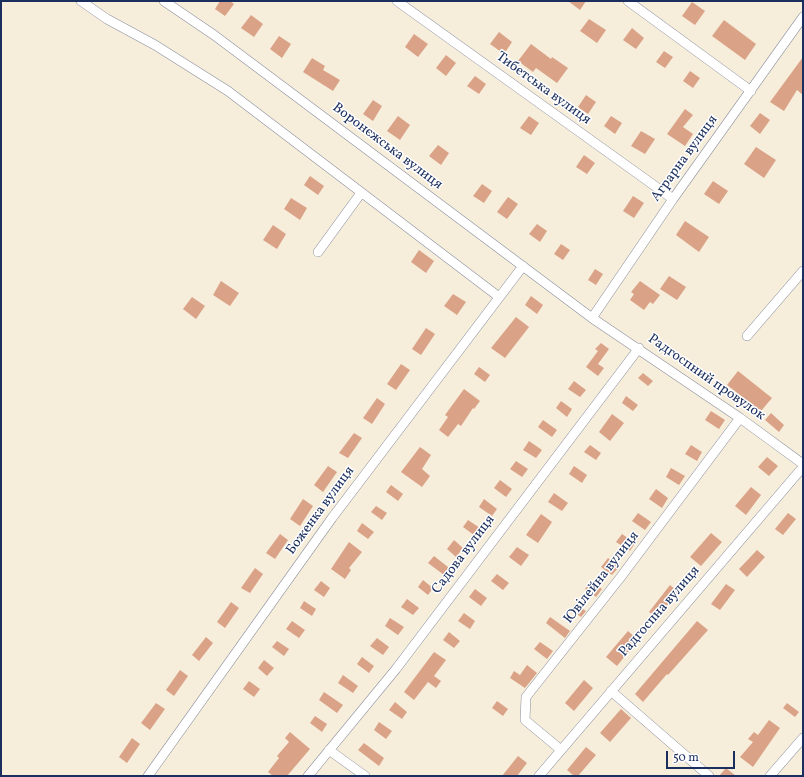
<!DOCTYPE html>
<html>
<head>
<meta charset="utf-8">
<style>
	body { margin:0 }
	#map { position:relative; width:804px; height:777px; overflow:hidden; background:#f7eddb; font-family:Vollkorn,serif }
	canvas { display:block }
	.frame { position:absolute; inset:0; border:2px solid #1b2f5e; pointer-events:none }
	.scale { position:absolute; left:666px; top:751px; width:69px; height:18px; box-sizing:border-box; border:2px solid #1b2f5e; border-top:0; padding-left:5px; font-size:12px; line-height:14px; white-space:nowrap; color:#1b2f5e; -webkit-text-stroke:3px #fff; paint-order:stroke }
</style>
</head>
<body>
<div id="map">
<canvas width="804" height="777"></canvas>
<div class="frame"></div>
<div class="scale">50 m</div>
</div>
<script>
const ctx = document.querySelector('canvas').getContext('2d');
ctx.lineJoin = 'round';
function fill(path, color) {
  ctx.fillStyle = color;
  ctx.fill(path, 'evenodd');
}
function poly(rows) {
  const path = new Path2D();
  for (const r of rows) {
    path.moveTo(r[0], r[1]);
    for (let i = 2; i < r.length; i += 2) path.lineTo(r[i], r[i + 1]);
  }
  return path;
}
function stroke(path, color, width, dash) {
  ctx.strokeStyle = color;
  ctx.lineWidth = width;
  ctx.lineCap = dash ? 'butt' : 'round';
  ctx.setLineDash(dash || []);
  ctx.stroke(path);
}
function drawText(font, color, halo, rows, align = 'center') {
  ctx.font = font + ' Vollkorn,serif';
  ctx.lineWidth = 3;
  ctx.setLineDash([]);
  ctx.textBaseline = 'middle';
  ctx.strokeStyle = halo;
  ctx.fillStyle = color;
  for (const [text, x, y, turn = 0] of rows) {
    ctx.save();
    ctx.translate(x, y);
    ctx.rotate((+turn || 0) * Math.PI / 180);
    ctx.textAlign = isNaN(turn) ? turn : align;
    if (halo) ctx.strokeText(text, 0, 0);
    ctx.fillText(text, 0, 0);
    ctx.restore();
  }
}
const building = poly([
	[220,1,230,1,234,4,225,16,215,9],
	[568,1,586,1,580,10],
	[692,2,705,11,695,25,682,16],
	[251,15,263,24,254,37,241,28],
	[589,19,606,30,597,43,580,31],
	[724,20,756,44,745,60,712,36],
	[632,28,644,38,636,49,623,40],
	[499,32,512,42,504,54,490,44],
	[414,34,428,44,418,57,405,47],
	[279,36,291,44,282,58,270,49],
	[531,44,551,59,552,57,568,68,557,83,536,68,533,72,518,61],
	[664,51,673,57,665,68,656,62],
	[446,55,456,63,446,76,436,68],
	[803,57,803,95,797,90,784,111,770,102],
	[312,58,325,66,323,70,340,80,333,91,303,72],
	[690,71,700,78,693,88,683,81],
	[475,76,486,84,479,94,467,86],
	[586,95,596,102,588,114,578,107],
	[373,100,382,106,373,121,363,114],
	[685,109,693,115,683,127,693,134,685,146,667,134],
	[760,113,770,120,760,134,750,126],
	[398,116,410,125,400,140,387,131],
	[529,116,539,123,531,135,520,128],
	[611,116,622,123,615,134,604,126],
	[641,131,655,139,645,154,631,146],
	[438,145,449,153,441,165,429,156],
	[756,147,776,160,764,178,744,164],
	[584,155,595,163,587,174,576,167],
	[310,176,324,186,318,195,304,185],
	[713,181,728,191,719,204,704,194],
	[482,184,492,191,484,203,473,196],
	[633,196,644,203,634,218,623,211],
	[508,197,518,204,507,219,497,212],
	[291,198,307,208,300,220,284,209],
	[685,221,709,237,699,252,676,235],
	[537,224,547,231,540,242,529,234],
	[273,225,286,234,277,249,263,240],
	[561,244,570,250,563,260,554,254],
	[419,250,434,261,426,273,411,262],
	[595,269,603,274,596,285,588,280],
	[669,276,686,287,677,300,660,289],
	[221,281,239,293,230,306,213,295],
	[640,281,660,295,653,304,650,302,644,310,630,300,634,294,631,292],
	[453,294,466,302,457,315,444,306],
	[531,296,543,305,537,314,525,305],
	[192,297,205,306,196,319,183,309],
	[516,317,529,327,505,358,491,348],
	[426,328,435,334,421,355,412,349],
	[601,343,609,349,598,364,604,368,598,376,586,367,598,351,595,349],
	[401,364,410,370,396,390,387,384],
	[479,367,490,375,485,382,474,374],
	[738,371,772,398,761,411,727,385],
	[643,373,653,381,648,386,638,378],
	[574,381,586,390,580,397,568,389],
	[464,389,480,401,474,409,473,408,461,426,458,424,448,437,439,430,448,417,445,415],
	[626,396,638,405,633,411,622,403],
	[377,398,385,404,372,424,363,418],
	[561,401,572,409,567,417,556,408],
	[711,411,725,420,719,429,705,420],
	[771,413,784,425,779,432,765,420],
	[612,414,624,423,610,441,599,432],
	[543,420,557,430,552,437,538,427],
	[354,433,362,438,348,458,339,453],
	[529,441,542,450,536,458,523,450],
	[590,445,601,453,596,460,584,452],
	[691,445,702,452,697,461,685,454],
	[420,447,431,455,422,469,430,476,422,487,401,472],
	[767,457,778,466,769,476,758,467],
	[516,461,528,469,522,477,510,469],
	[328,466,337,472,323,492,314,485],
	[574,466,587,475,582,483,569,474],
	[671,468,685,476,679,485,666,477],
	[500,480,512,489,506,497,494,488],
	[391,485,403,494,398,501,386,492],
	[751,487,761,495,746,515,735,506],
	[656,489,668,498,662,508,649,499],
	[554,493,568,503,562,511,548,502],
	[303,499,313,506,300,526,290,519],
	[484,499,497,509,492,516,479,507],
	[376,506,387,513,382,520,371,512],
	[638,513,651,522,645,530,632,521],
	[788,513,796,519,783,535,775,529],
	[541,514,552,522,538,543,526,535],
	[468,520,480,528,474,535,463,527],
	[362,523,374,532,368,539,357,531],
	[711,533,722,542,701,566,690,557],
	[280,534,288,540,275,559,266,553],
	[622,534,635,543,630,551,616,542],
	[454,540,463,548,456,557,447,549],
	[349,542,362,552,349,568,351,570,345,579,331,569],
	[517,547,529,555,521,566,509,557],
	[757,550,765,557,747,577,739,569],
	[434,556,448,567,448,570,444,575,428,563],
	[608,558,619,567,612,575,601,567],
	[255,568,263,574,250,593,241,588],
	[497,574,509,583,503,590,491,581],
	[423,580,433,588,428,595,418,587],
	[321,581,330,588,324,597,314,590],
	[591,581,602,589,596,597,585,589],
	[726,584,735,590,720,610,711,604],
	[670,585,678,592,657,618,649,612],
	[475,589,487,598,481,606,469,597],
	[407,599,419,608,413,615,401,607],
	[304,601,316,609,312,616,300,608],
	[231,602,239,608,225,628,217,622],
	[575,604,586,611,581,617,571,610],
	[464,613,475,621,470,629,458,621],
	[550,617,570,631,565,638,546,623],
	[390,618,404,627,398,635,385,626],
	[292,621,305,630,299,638,286,629],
	[697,621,708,630,668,675,667,674,643,702,635,694],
	[628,631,638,640,617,666,606,657],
	[449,632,460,641,454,648,443,640],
	[206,637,213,643,199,661,192,655],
	[377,638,389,647,383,655,370,646],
	[277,641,289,649,284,656,272,647],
	[540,642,553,651,547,659,534,649],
	[434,652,446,660,434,676,441,681,436,688,428,682,414,700,404,692],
	[362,657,374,666,369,673,357,664],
	[264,660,274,668,267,676,258,668],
	[527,665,537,673,525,688,510,678,514,671,520,675],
	[180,670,188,676,174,696,166,690],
	[343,675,358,686,353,693,338,683],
	[584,680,593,688,574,711,565,703],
	[249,681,260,689,254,697,243,689],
	[324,692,343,705,337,713,319,700],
	[497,701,508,709,503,716,492,708],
	[395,702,407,712,402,719,389,710],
	[156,703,165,709,150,730,141,723],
	[787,703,799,712,795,717,783,708],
	[621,709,631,718,610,742,600,733],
	[315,716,327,724,322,732,310,723],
	[769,720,780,728,753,767,740,757,753,742,748,739,754,732,758,735],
	[379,722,392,731,386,739,374,730],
	[290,732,310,749,287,776,273,776,268,772,279,758,277,756,289,742,285,738],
	[132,738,140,744,127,763,119,757],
	[364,743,384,758,379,766,358,750],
	[586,747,596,755,578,776,574,776,567,770],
	[518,756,527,763,517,776,502,776],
	[726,768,736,776,719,776]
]);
const street = poly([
	[81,1,107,19,155,45,228,91,499,297],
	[164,1,214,35,592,318,740,418,803,464],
	[397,1,673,199],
	[628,1,751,91],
	[318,252,361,193],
	[592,318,673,199,803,17],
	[747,336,803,271],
	[611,691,709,776],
	[329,750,365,776],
	[561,750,525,720,526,697,620,578,740,418],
	[148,776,332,518,523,266],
	[308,776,396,669,639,348],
	[539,776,803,467],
	[770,776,803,738]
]);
const streetNames = [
	["Тибетська вулиця",543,89,36],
	["Воронєжська вулиця",387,147,37],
	["Аграрна вулиця",685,159,-54],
	["Радгоспний провулок",706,378,35],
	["Боженка вулиця",321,511,-54],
	["Садова вулиця",464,555,-53],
	["Ювілейна вулиця",602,578,-52],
	["Радгоспна вулиця",660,612,-49]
];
fill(building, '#daa387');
stroke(street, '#898e9c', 10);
stroke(street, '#fff', 9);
drawText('14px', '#1b2f5e', '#fff', streetNames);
</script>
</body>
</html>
